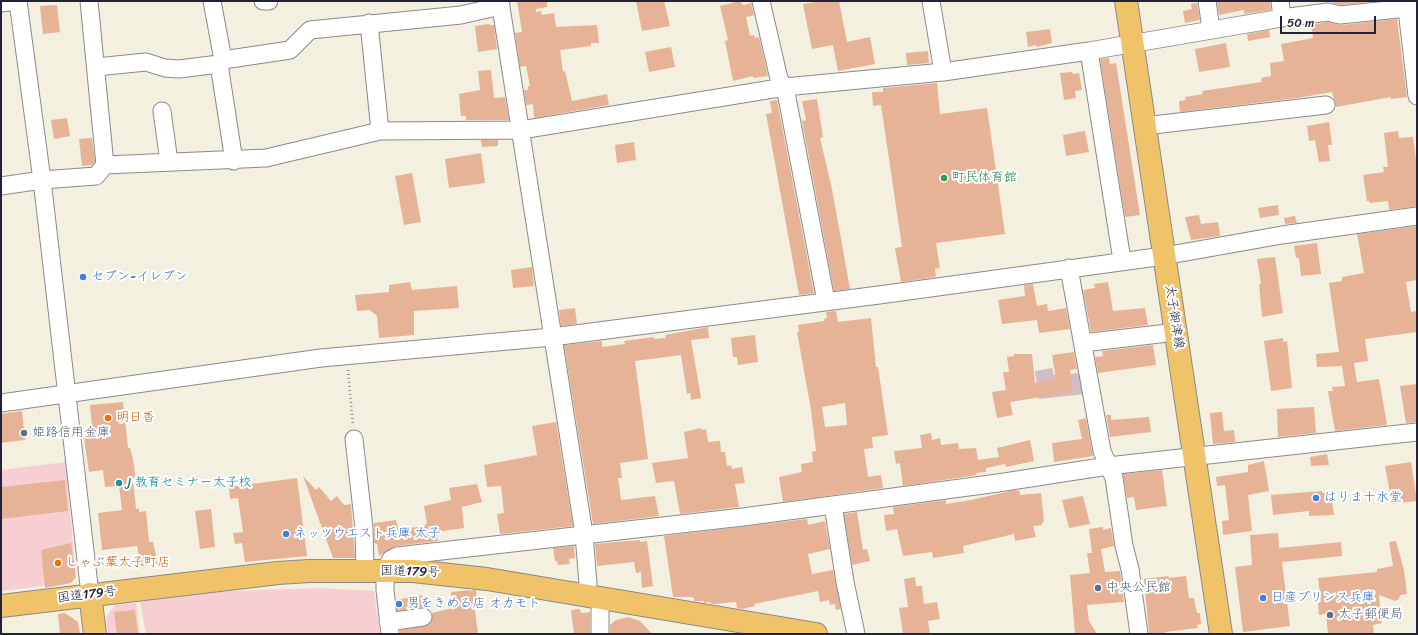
<!DOCTYPE html>
<html>
<head>
<meta charset="utf-8">
<style>
	body { margin:0 }
	#map { position:relative; width:1418px; height:635px; overflow:hidden; background:#f3f0df; font-family:Sriracha,sans-serif }
	canvas { display:block }
	.frame { position:absolute; inset:0; border:2px solid #22223b; pointer-events:none }
	.scale { position:absolute; left:1280px; top:16px; width:96px; height:18px; box-sizing:border-box; border:2px solid #22223b; border-top:0; padding-left:5px; font-size:12px; line-height:14px; white-space:nowrap; color:#22223b; -webkit-text-stroke:3px #fff; paint-order:stroke }
</style>
</head>
<body>
<div id="map">
<canvas width="1418" height="635"></canvas>
<div class="frame"></div>
<div class="scale">50 m</div>
</div>
<script>
const ctx = document.querySelector('canvas').getContext('2d');
ctx.lineJoin = 'round';
function fill(path, color) {
  ctx.fillStyle = color;
  ctx.fill(path, 'evenodd');
}
function poly(rows) {
  const path = new Path2D();
  for (const r of rows) {
    path.moveTo(r[0], r[1]);
    for (let i = 2; i < r.length; i += 2) path.lineTo(r[i], r[i + 1]);
  }
  return path;
}
function stroke(path, color, width, dash) {
  ctx.strokeStyle = color;
  ctx.lineWidth = width;
  ctx.lineCap = dash ? 'butt' : 'round';
  ctx.setLineDash(dash || []);
  ctx.stroke(path);
}
function drawText(font, color, halo, rows, align = 'center') {
  ctx.font = font + ' Sriracha,"Klee One",sans-serif';
  ctx.lineWidth = 4;
  ctx.setLineDash([]);
  ctx.textBaseline = 'middle';
  ctx.strokeStyle = halo;
  ctx.fillStyle = color;
  for (const [text, x, y, turn = 0] of rows) {
    ctx.save();
    ctx.translate(x, y);
    ctx.rotate((+turn || 0) * Math.PI / 180);
    ctx.textAlign = isNaN(turn) ? turn : align;
    if (halo) ctx.strokeText(text, 0, 0);
    ctx.fillText(text, 0, 0);
    ctx.restore();
  }
}
const built = poly([
	[66,462,75,568,66,583,1,591,1,470],
	[320,588,374,591,380,634,146,634,140,602,176,593],
	[136,603,140,634,108,634,106,617,115,605]
]);
const industrial = poly([
	[1052,368,1054,375,1081,373,1085,394,1039,399,1035,371]
]);
const building = poly([
	[517,1,547,1,547,7,536,9,536,12,541,11,542,15,554,13,556,27,597,25,599,43,591,43,591,46,560,50,563,72,565,71,572,101,607,94,609,105,534,118,533,104,526,105,524,90,528,90,528,86,530,86,526,66,520,67,515,33,522,32],
	[636,1,664,1,670,26,642,31],
	[740,1,743,5,751,3,754,15,746,17,750,36,754,35,755,38,759,37,768,76,753,78,753,76,733,81,725,41,728,40,720,6],
	[821,1,839,1,847,42,870,37,875,64,838,71,833,45,812,49,803,4],
	[1217,1,1270,1,1271,10,1244,14,1244,10,1219,15],
	[1332,1,1378,1,1341,5,1333,3],
	[1197,3,1200,20,1185,23,1183,11,1192,9,1191,4],
	[57,5,60,32,43,34,40,6],
	[1397,19,1407,97,1391,99,1391,97,1336,107,1332,92,1297,98,1180,112,1179,101,1186,100,1185,97,1203,94,1202,91,1262,82,1261,78,1271,76,1270,63,1284,61,1281,44,1313,38,1311,25,1327,22,1341,25],
	[489,24,490,25,494,25,497,49,478,52,475,26],
	[1050,29,1052,43,1037,47,1036,45,1028,47,1026,32],
	[1269,30,1270,37,1248,41,1247,34],
	[1226,43,1230,67,1199,72,1195,49],
	[671,47,675,67,649,72,645,52],
	[928,51,929,63,907,65,906,53],
	[1109,58,1110,64,1116,63,1140,215,1125,217,1100,59],
	[491,70,494,98,505,97,509,120,466,120,466,116,461,116,459,94,480,90,478,71],
	[1072,72,1073,74,1079,73,1082,90,1075,91,1076,98,1064,100,1060,73],
	[937,83,940,114,987,108,1005,234,936,243,940,268,935,269,936,277,901,282,895,248,902,247,881,105,873,106,872,92,883,92,883,88],
	[817,99,823,137,820,138,832,189,850,289,834,291,802,121,806,120,802,101],
	[777,100,814,293,799,295,766,114,772,113,770,101],
	[67,118,70,136,54,139,51,120],
	[1329,122,1332,145,1328,145,1330,161,1319,162,1315,140,1309,141,1307,126],
	[1085,131,1089,152,1066,156,1063,135],
	[1398,131,1399,138,1413,137,1417,167,1417,206,1389,210,1388,201,1370,203,1369,201,1367,201,1363,175,1384,172,1383,167,1388,167,1384,133],
	[92,138,95,162,92,165,82,166,79,139],
	[481,140,498,140,498,146,482,147],
	[634,142,636,160,617,163,615,145],
	[481,153,485,183,449,188,445,159],
	[412,173,421,222,404,225,395,176],
	[1278,205,1279,215,1260,218,1258,208],
	[1199,215,1201,224,1218,222,1220,236,1191,240,1185,217],
	[1295,216,1297,223,1285,224,1284,218],
	[1417,226,1417,280,1406,282,1411,312,1417,311,1417,332,1365,339,1368,361,1354,363,1357,382,1379,379,1387,425,1335,431,1328,391,1333,391,1332,387,1345,386,1342,366,1317,367,1316,354,1339,352,1329,283,1342,281,1342,277,1364,273,1357,234],
	[1317,243,1321,274,1301,276,1299,258,1296,258,1294,246],
	[1275,257,1283,313,1262,317,1259,284,1261,284,1257,259],
	[532,267,534,286,513,288,511,270],
	[410,282,412,290,457,286,459,308,414,311,414,335,379,338,377,316,370,310,357,311,355,295,389,292,389,285],
	[1108,282,1113,311,1145,308,1148,325,1091,332,1083,290,1095,288,1094,284],
	[1033,284,1037,306,1047,304,1048,311,1066,308,1070,329,1039,333,1037,320,1002,324,998,300,1025,296,1024,285],
	[575,308,577,324,561,326,559,310],
	[836,311,838,322,871,318,876,367,878,367,888,435,872,437,873,448,864,449,868,477,881,475,883,488,783,502,779,477,802,472,801,464,813,462,812,452,816,451,811,410,797,332,799,332,798,325,824,321,824,319,827,318,826,312],
	[845,403,847,425,825,427,822,407],
	[708,327,709,338,691,340,701,398,691,400,690,393,687,394,681,355,635,361,648,459,620,463,622,478,618,478,621,500,655,496,659,516,593,524,564,345,602,341,602,347,625,344,624,341,654,337,654,339,666,338,665,335],
	[755,335,758,362,738,365,737,357,733,357,731,338],
	[1283,338,1283,342,1287,341,1292,388,1271,391,1264,341],
	[1153,345,1156,365,1098,373,1095,357,1103,356,1102,351],
	[1074,352,1077,369,1070,370,1073,392,1010,402,1013,415,997,418,992,392,1006,390,1003,372,1009,372,1007,357,1014,356,1014,354,1032,354,1035,383,1056,379,1052,355],
	[1417,384,1417,422,1406,423,1400,386],
	[123,402,128,448,130,448,133,459,136,479,133,479,136,509,139,509,139,512,146,511,149,542,153,542,158,564,141,566,137,546,102,550,98,513,122,510,119,486,105,487,103,470,89,472,84,438,93,437,90,405],
	[1314,407,1316,433,1278,437,1277,409],
	[22,411,25,440,1,443,1,414],
	[1222,412,1224,431,1234,430,1235,442,1213,444,1210,413],
	[1106,415,1111,415,1111,420,1149,417,1151,432,1110,437],
	[1086,418,1093,456,1054,462,1052,443,1082,439,1078,420],
	[556,422,573,526,500,534,497,514,504,513,501,486,487,487,484,465,537,455,532,426],
	[701,428,701,430,706,429,708,442,720,441,721,452,725,452,727,466,731,465,732,469,742,467,745,483,735,484,739,507,680,514,674,481,656,483,652,463,688,458,684,432],
	[931,433,932,440,940,438,941,445,958,443,959,449,976,448,978,460,999,457,997,448,1030,440,1034,461,1006,467,1005,464,986,468,986,472,976,473,977,475,903,486,900,463,896,464,894,451,922,448,920,435],
	[1327,454,1329,465,1311,466,1310,457],
	[1264,461,1269,491,1248,495,1252,531,1223,535,1222,521,1229,520,1225,485,1217,486,1216,477,1248,472,1248,465],
	[1411,462,1417,501,1392,504,1385,466],
	[1162,470,1167,506,1136,510,1134,497,1127,498,1123,474],
	[303,476,316,490,319,487,331,501,337,496,344,505,351,504,355,558,333,558],
	[297,478,307,556,245,562,242,543,235,544,233,533,243,532,238,498,230,499,229,487],
	[65,480,68,511,1,519,1,487],
	[477,484,482,502,462,507,464,528,436,532,438,541,396,546,379,556,377,544,374,543,374,523,396,520,398,528,425,527,425,524,427,524,424,506,451,500,449,488],
	[1015,490,1020,491,1020,495,1041,493,1044,522,1042,522,1042,525,1033,526,1036,537,1015,541,1014,534,963,546,964,553,933,558,932,552,903,556,897,529,886,531,884,515,894,514,893,507,946,500,946,504,971,500],
	[1322,491,1322,493,1331,492,1334,515,1309,516,1309,511,1273,515,1271,495],
	[1083,496,1090,524,1069,528,1062,500],
	[211,509,215,547,200,549,195,511],
	[857,512,863,550,867,549,870,561,852,565,844,514],
	[807,519,808,525,825,521,830,549,808,554,812,574,833,570,841,609,836,610,835,604,830,605,829,600,820,602,818,591,754,604,755,606,751,607,742,609,737,608,736,602,712,604,709,602,704,603,704,601,694,601,694,598,691,597,673,597,664,536],
	[1103,527,1103,530,1111,528,1114,546,1101,549,1105,572,1120,571,1124,602,1087,605,1089,621,1097,634,1075,634,1070,575,1090,573,1087,553,1092,553,1089,529],
	[1278,533,1279,548,1341,542,1342,556,1282,562,1290,626,1243,632,1235,567,1252,565,1250,535],
	[640,540,640,542,647,541,653,586,642,588,641,572,636,573,634,562,597,566,595,544],
	[1396,541,1404,570,1407,594,1400,595,1399,599,1395,601,1379,595,1382,623,1373,625,1374,634,1328,634,1326,614,1319,615,1318,603,1321,602,1318,578,1377,572,1377,569,1393,566,1389,542],
	[71,543,76,577,71,583,45,588,41,550],
	[574,546,575,558,569,559,570,564,558,565,557,561,555,561,553,548],
	[1168,576,1169,578,1186,576,1189,598,1194,598,1197,613,1200,613,1201,624,1197,625,1198,628,1165,632,1166,634,1149,634,1144,579],
	[915,577,916,586,922,586,924,604,937,602,940,619,928,621,930,634,903,634,899,608,908,607,904,579],
	[469,590,469,591,476,590,477,603,474,603,478,634,400,634,400,630,429,625,432,620,432,613,453,608,451,592],
	[422,595,424,607,397,611,396,600],
	[580,609,581,613,590,612,590,634,574,634,571,610],
	[135,610,138,634,117,634,114,612],
	[65,613,78,622,80,634,60,634,58,614],
	[628,617,640,621,652,634,610,634,610,625,616,620]
]);
const path = poly([
	[348,370,353,426]
]);
const minor = poly([
	[18,1,42,180,90,594],
	[89,1,105,165],
	[212,1,223,60],
	[263,1,269,1],
	[500,1,584,534,588,584,586,595],
	[761,1,779,79,785,87,826,301],
	[931,1,943,72],
	[1207,1,1211,29],
	[1280,1,1282,18],
	[1406,1,1417,96],
	[1,3,17,1],
	[369,23,380,131],
	[1089,51,1122,260],
	[219,64,234,161],
	[96,67,146,62,165,68,179,69,219,64,223,60,290,50,310,30,461,15,501,6],
	[162,111,169,162],
	[1144,126,1326,105],
	[1,186,42,180,96,176,105,165,266,158,380,131,521,130,785,87,943,72,1089,51,1282,18,1328,12,1340,15,1417,7],
	[1069,268,1102,451,1114,478,1124,546,1130,569,1139,634],
	[1083,343,1176,332],
	[1,403,321,358,552,337,879,295,1164,256,1282,235,1417,216],
	[354,439,364,528,365,570],
	[833,505,845,582,856,634],
	[600,597,600,634],
	[388,622,423,617],
	[390,634,385,590,385,570,391,559,397,556,743,517,998,483,1108,466,1417,432]
]);
const major = poly([
	[1126,1,1221,634],
	[90,594,95,634]
]);
const highway = poly([
	[1,606,278,573,309,571,413,571,487,579,816,634]
]);
const markers = [
	[944,178,4,"#2e9e5b"],
	[83,277,4,"#3f7fe0"],
	[108,418,4,"#e8710a"],
	[24,433,4,"#5c6f8a"],
	[119,483,4,"#0f9aa8"],
	[1316,498,4,"#3f7fe0"],
	[286,534,4,"#3f7fe0"],
	[58,563,4,"#e8710a"],
	[1098,588,4,"#5c6f8a"],
	[1263,598,4,"#3f7fe0"],
	[399,604,4,"#3f7fe0"],
	[1330,615,4,"#5c6f8a"]
];
const leisureNames = [
	["町民体育館",952,178]
];
const shopNames = [
	["セブン-イレブン",91,277],
	["はりま十水堂",1324,498],
	["ネッツウエスト兵庫 太子",294,534],
	["日産プリンス兵庫",1271,598],
	["男をきめる店 オカモト",407,604]
];
const streetNames = [
	["太子御津線",1174,317,81],
	["国道179号",410,572,2],
	["国道179号",87,595,-7]
];
const foodNames = [
	["明日香",116,418],
	["しゃぶ葉太子町店",66,563]
];
const serviceNames = [
	["姫路信用金庫",32,433],
	["中央公民館",1106,588],
	["太子郵便局",1338,615]
];
const cultureNames = [
	["j 教育セミナー太子校",127,483]
];
fill(built, '#f7cfd2');
fill(industrial, '#d2bdc6');
fill(building, '#e6b397');
stroke(minor, '#8a898d', 19);
stroke(major, '#8a898d', 24);
stroke(highway, '#8a898d', 24);
stroke(path, '#8a898d', 2.5, [1, 3]);
stroke(minor, '#fff', 17);
stroke(major, '#f0c369', 22);
stroke(highway, '#f0c369', 22);
for (const [x, y, r, color] of markers) {
  const dot = new Path2D();
  dot.arc(x, y, r, 0, 2 * Math.PI);
  ctx.fillStyle = color;
  ctx.fill(dot);
  stroke(dot, '#fff', 1.5);
}
drawText('13px', '#27864d', '#fff', leisureNames, 'left');
drawText('13px', '#366cbe', '#fff', shopNames, 'left');
drawText('13px', '#22223b', '#fff', streetNames);
drawText('13px', '#c56008', '#fff', foodNames, 'left');
drawText('13px', '#4e5e75', '#fff', serviceNames, 'left');
drawText('13px', '#0d838f', '#fff', cultureNames, 'left');
</script>
</body>
</html>
